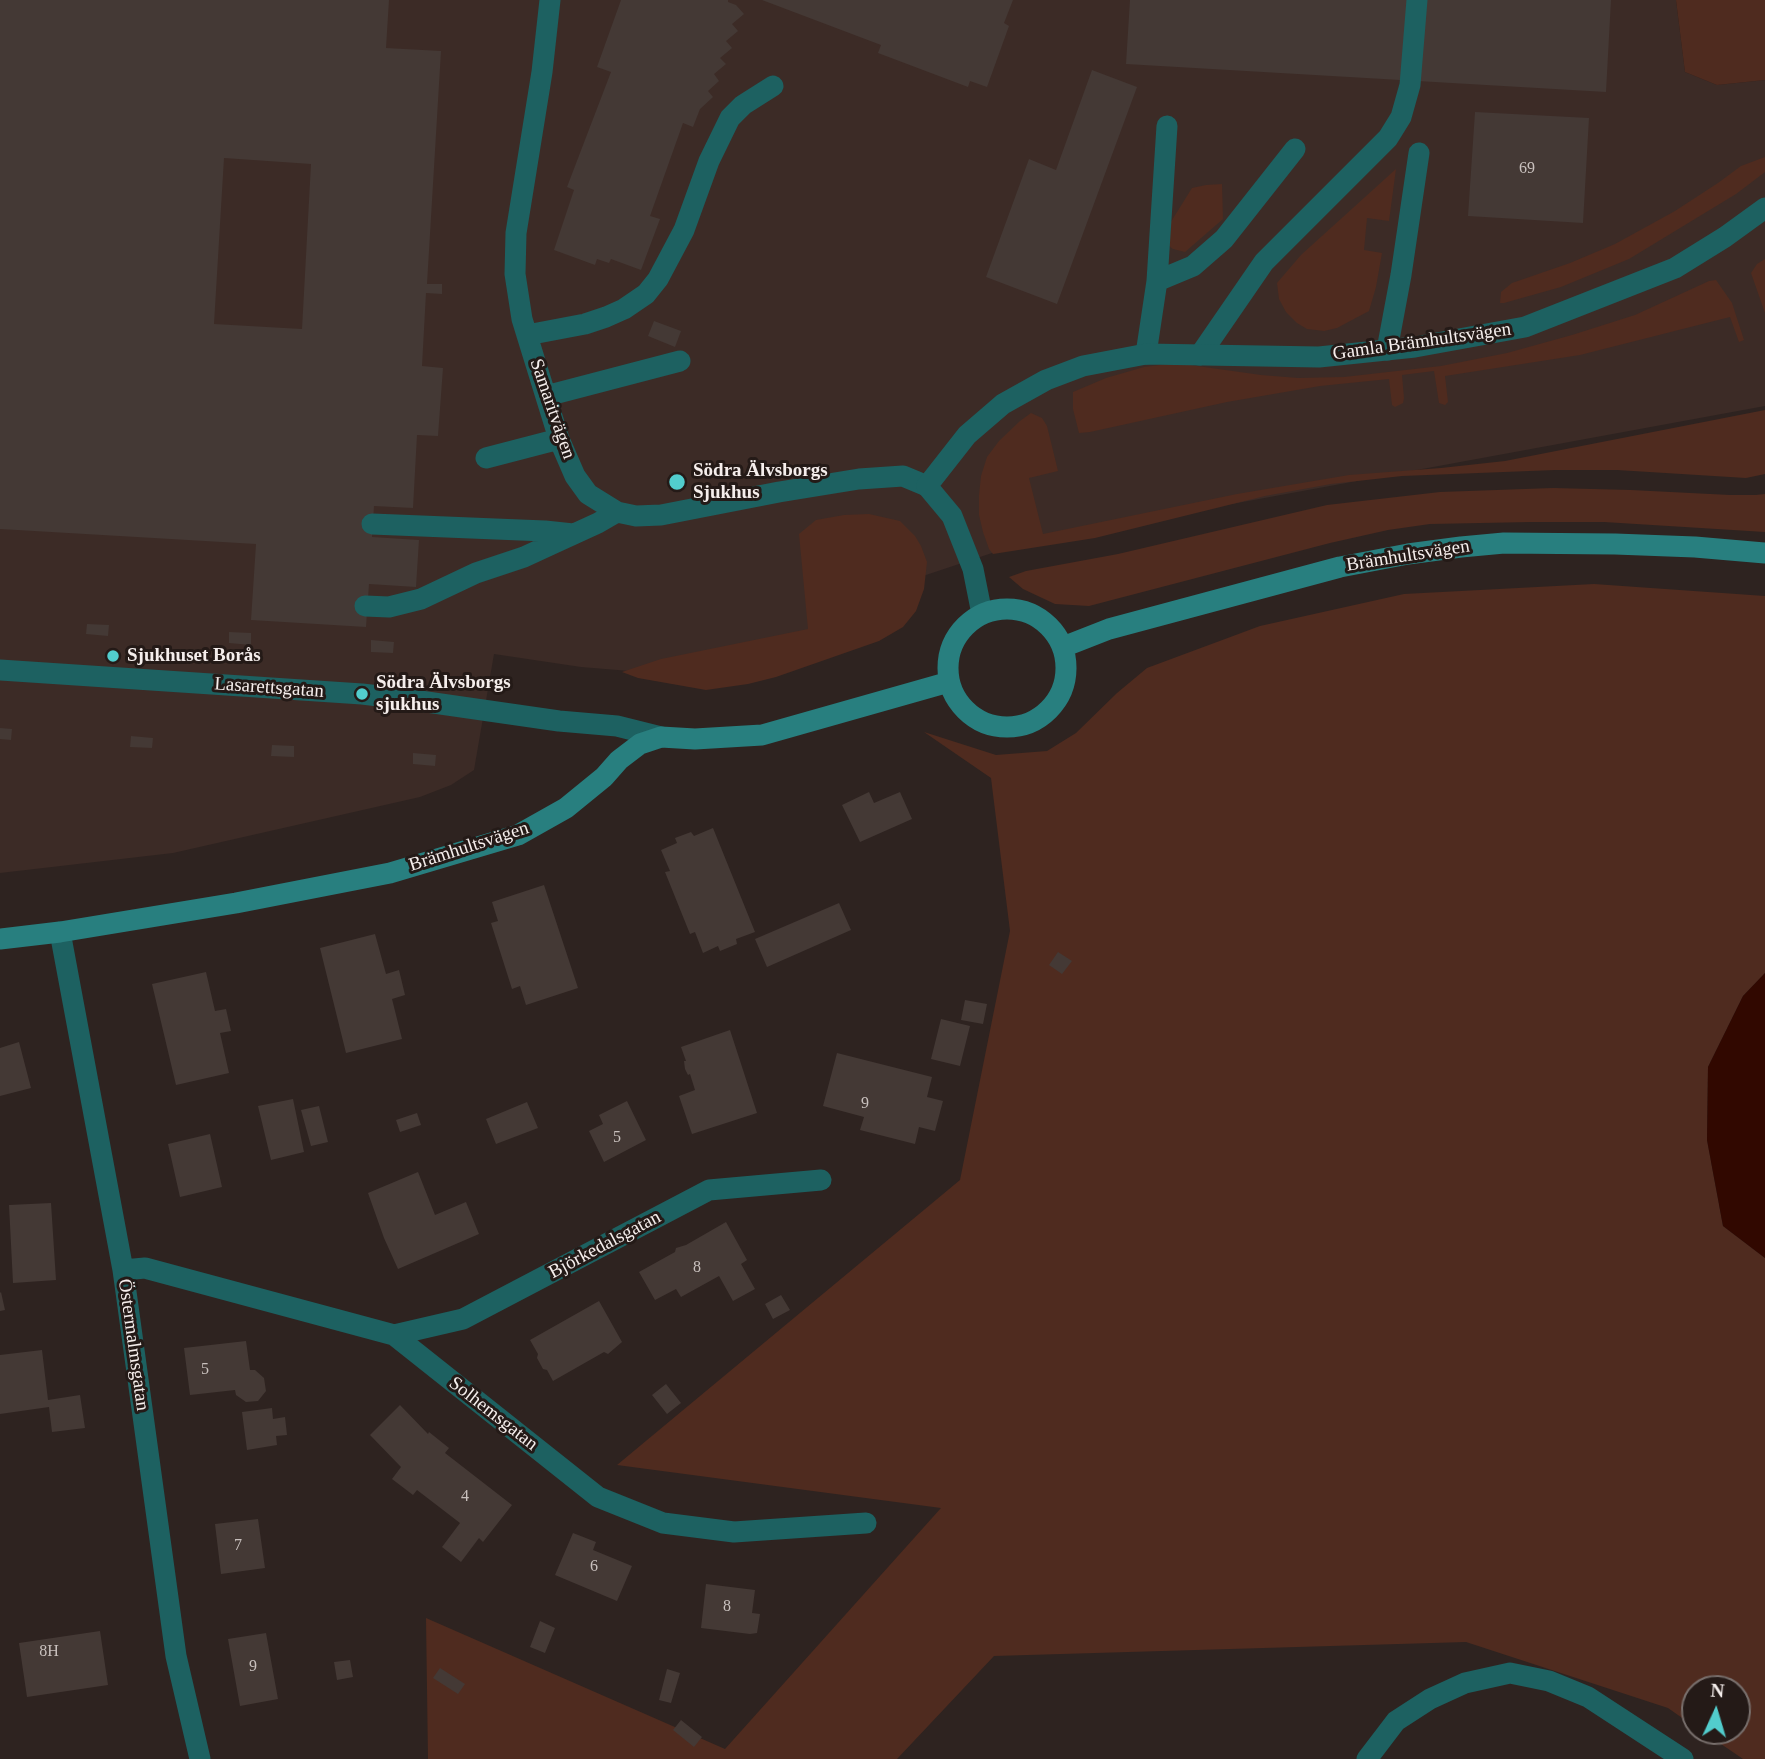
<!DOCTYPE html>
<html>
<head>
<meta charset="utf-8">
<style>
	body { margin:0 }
	#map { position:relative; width:1765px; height:1759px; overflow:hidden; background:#2e2320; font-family:"Times New Roman",serif }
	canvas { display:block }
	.north { position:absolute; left:1681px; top:1675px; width:70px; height:70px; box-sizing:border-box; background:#241a17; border:2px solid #786f6c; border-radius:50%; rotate:4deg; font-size:19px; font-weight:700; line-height:28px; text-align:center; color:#f5eeec }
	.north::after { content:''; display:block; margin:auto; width:24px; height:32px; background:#52cdcd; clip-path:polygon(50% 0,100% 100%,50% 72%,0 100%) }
</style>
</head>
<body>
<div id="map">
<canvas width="1765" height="1759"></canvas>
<div class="north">N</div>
</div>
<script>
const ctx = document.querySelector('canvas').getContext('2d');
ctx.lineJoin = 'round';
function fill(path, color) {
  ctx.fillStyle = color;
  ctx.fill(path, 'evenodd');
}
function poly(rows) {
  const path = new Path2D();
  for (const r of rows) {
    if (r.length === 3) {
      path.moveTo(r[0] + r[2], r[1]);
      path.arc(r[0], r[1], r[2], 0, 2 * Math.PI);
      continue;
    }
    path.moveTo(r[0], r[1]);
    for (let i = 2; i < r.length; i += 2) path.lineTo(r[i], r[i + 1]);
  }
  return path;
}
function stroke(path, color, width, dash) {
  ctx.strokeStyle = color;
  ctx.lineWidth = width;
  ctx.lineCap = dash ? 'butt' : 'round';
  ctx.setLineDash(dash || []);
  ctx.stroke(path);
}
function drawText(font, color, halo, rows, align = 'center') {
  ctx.font = font + ' "Times New Roman",serif';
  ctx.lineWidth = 6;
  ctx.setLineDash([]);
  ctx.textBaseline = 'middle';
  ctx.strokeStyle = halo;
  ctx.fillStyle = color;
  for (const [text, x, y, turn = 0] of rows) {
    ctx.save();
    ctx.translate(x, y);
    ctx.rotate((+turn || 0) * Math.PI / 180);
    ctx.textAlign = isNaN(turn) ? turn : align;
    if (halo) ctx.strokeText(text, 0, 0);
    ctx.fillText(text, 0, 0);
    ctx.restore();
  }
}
const built = poly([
	[0,0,1676,0,1685,72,1717,85,1765,80,1765,406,1025,542,911,580,846,640,666,674,581,667,494,654,474,770,451,785,420,797,173,853,0,873]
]);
const green = poly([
	[1765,0,1765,80,1717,85,1685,72,1676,0],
	[1765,157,1765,172,1736,194,1629,259,1561,287,1504,303,1500,303,1501,292,1512,283,1570,263,1615,244,1675,211,1718,183,1741,166],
	[1396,169,1389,221,1367,218,1364,250,1382,253,1376,287,1369,311,1337,328,1324,331,1307,329,1297,323,1286,312,1279,299,1277,283,1301,255],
	[1222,184,1223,219,1185,252,1173,249,1165,243,1164,233,1192,188,1206,185],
	[1765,259,1765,313,1751,273,1757,264],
	[1716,280,1732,303,1744,340,1739,342,1730,317,1580,355,1445,376,1448,402,1445,405,1439,403,1434,371,1402,375,1404,398,1403,403,1395,407,1392,405,1389,379,1320,386,1227,402,1090,432,1079,433,1073,409,1073,392,1106,378,1144,367,1176,363,1261,375,1298,378,1344,377,1441,366,1507,353,1572,335,1635,315,1709,281],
	[1765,410,1765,474,1746,478,1617,470,1555,470,1402,476,1331,484,1265,496,1095,538,993,554,989,549,983,532,979,515,979,495,981,476,987,457,999,441,1020,421,1031,413,1042,418,1047,426,1058,471,1029,478,1043,534,1237,494,1349,475,1441,468,1505,461],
	[1553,488,1631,490,1730,495,1756,495,1765,494,1765,532,1604,522,1531,522,1430,524,1388,530,1330,543,1089,606,1055,604,1023,589,1009,577,1026,571,1118,554,1327,505,1440,492],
	[869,514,900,521,915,536,921,546,927,562,924,589,916,611,903,627,879,641,776,677,748,684,706,690,638,678,622,672,661,659,808,629,799,534,816,520,844,515],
	[1594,584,1765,596,1765,973,1743,996,1708,1067,1707,1140,1723,1226,1765,1258,1765,1759,1743,1759,1702,1731,1737,1731,1737,1689,1695,1689,1695,1727,1668,1708,1466,1642,994,1656,897,1759,428,1759,426,1618,725,1749,941,1508,617,1465,960,1180,1010,931,991,778,924,732,996,755,1047,751,1076,733,1117,693,1147,668,1260,626,1404,594]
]);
const water = poly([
	[1765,973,1765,1258,1723,1226,1707,1140,1708,1067,1743,996]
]);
const building = poly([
	[0,0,389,0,386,48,441,51,427,284,442,284,442,294,426,293,422,366,443,368,438,436,417,435,413,508,374,506,372,537,419,540,416,587,369,584,366,627,251,620,256,544,0,529],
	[224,158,311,164,302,329,214,324],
	[621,0,728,0,728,2,736,5,744,14,732,24,738,31,726,41,732,48,720,58,726,64,714,74,719,81,708,91,713,97,700,109,693,127,683,123,650,216,660,219,641,270,611,259,609,263,597,259,595,265,554,250,574,190,567,187,611,72,597,67],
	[762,0,1013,0,1004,23,1009,26,987,87,970,81,968,87,878,53,881,45],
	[1130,0,1611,0,1606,92,1126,64],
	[1092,70,1137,87,1057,304,986,277,1029,159,1056,170],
	[1475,112,1589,118,1583,223,1468,216],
	[654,321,681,331,675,347,648,336],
	[87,624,109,625,108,636,86,634],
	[229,632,251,633,251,645,229,643],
	[371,640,394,642,393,653,371,652],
	[0,728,12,729,11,740,0,739],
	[131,736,153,738,152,748,130,747],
	[272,745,294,746,294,757,271,756],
	[413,753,436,755,435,766,413,764],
	[869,792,874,803,900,792,912,819,860,842,842,805],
	[713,828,755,932,736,939,737,944,720,951,718,946,703,953,695,932,690,934,665,872,670,871,661,850,677,843,675,838,691,832,694,836],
	[544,885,578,988,526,1005,520,986,512,989,491,923,498,921,492,902],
	[839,903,851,930,767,967,755,939],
	[375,934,386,974,399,970,405,995,392,999,402,1039,346,1053,320,948],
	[1058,952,1072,961,1062,974,1049,965],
	[206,972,215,1011,226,1009,231,1031,220,1033,229,1073,176,1085,152,984],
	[965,1000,987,1004,983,1024,961,1020],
	[941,1019,970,1026,960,1066,931,1059],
	[730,1030,757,1113,692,1134,679,1096,695,1090,690,1074,688,1075,685,1069,684,1061,686,1061,681,1047],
	[19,1042,31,1088,0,1096,0,1048],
	[837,1053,932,1077,927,1097,943,1101,935,1131,919,1127,915,1144,860,1130,864,1117,823,1106],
	[293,1099,304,1152,271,1160,258,1106],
	[627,1101,646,1140,604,1162,589,1131,603,1124,599,1115],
	[527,1102,538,1128,496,1144,486,1119],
	[319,1106,328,1142,311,1146,301,1110],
	[417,1113,421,1125,400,1132,396,1120],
	[210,1134,222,1187,180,1197,168,1144],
	[418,1172,435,1215,466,1202,479,1234,398,1269,384,1238,368,1193],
	[51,1203,56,1280,13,1283,9,1205],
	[726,1222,747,1260,741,1264,755,1289,733,1301,719,1276,681,1297,676,1289,655,1300,639,1272,675,1252,676,1248,686,1245],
	[1,1292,5,1310,0,1311,0,1293],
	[781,1295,790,1310,773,1319,765,1304],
	[599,1301,622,1342,608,1354,604,1352,553,1381,547,1370,543,1369,537,1358,538,1354,530,1340],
	[246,1341,250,1370,255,1370,264,1378,266,1391,258,1401,246,1402,236,1395,235,1390,190,1395,184,1348],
	[42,1350,48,1400,80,1395,85,1428,52,1432,49,1407,0,1414,0,1355],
	[666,1384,681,1403,667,1414,652,1395],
	[400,1405,428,1434,429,1432,449,1448,445,1453,512,1505,483,1542,479,1538,461,1562,442,1547,460,1523,417,1490,413,1495,392,1479,401,1467,370,1435],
	[272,1408,273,1419,285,1417,287,1435,276,1436,277,1445,247,1450,242,1412],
	[258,1519,265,1568,221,1574,215,1524],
	[573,1533,596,1542,593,1550,632,1566,617,1601,555,1575],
	[706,1584,755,1590,752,1613,760,1614,757,1633,750,1634,701,1628],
	[540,1621,555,1628,545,1653,530,1647],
	[100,1631,108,1685,27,1697,19,1643],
	[266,1633,278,1699,240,1706,228,1639],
	[350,1660,353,1677,337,1680,334,1662],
	[440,1668,465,1684,458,1694,433,1678],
	[667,1669,680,1673,671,1703,659,1700],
	[681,1720,702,1737,694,1747,673,1730]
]);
const lane = poly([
	[550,0,542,72,516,233,515,274,522,319,559,439,575,476,588,494,617,512,636,516,661,515,779,492,859,479,903,476,927,486],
	[1157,281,1193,266,1224,239,1295,149],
	[527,335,585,324,606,317,624,309,646,294,658,279,684,230,709,161,730,118,743,105,773,86],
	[1387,350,1401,275,1419,153],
	[1146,354,1157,281,1167,126],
	[1200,355,1264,262,1388,138,1401,117,1410,85,1417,0],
	[546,396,680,361],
	[486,458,559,439],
	[372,524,545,531,573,534],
	[365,606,389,607,421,599,476,573,524,557,550,545,598,523,617,512],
	[0,670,362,694,413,700,559,721,617,726,661,737]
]);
const street = poly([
	[982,614,973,569,952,516,927,486,967,435,1003,404,1046,380,1083,366,1146,354,1319,357,1415,347,1525,327,1675,268,1725,237,1765,208],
	[60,932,123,1270,176,1656,200,1759],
	[123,1270,145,1268,394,1335,598,1497,663,1523,734,1532,866,1523],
	[394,1335,463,1319,709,1190,821,1180],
	[1367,1759,1396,1721,1430,1699,1465,1683,1510,1673,1549,1681,1588,1697,1683,1759]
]);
const secondary = poly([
	[1007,668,59],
	[1063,647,1109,629,1340,567,1408,554,1461,547,1504,543,1615,544,1695,547,1765,553],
	[0,939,60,932,236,903,390,873,518,835,566,808,604,777,619,760,640,744,661,737,695,739,762,735,949,682]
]);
const markers = [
	[677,482,9,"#52cdcd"],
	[113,656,7,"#52cdcd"],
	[362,694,7,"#52cdcd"]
];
const numberNames = [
	["69",1527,169],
	["9",865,1104],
	["5",617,1138],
	["8",697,1268],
	["5",205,1370],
	["4",465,1497],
	["7",238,1546],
	["6",594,1567],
	["8",727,1607],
	["8H",49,1652],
	["9",253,1667]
];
const streetNames = [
	["Gamla Brämhultsvägen",1422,342,-8],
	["Samaritvägen",552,409,71],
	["Brämhultsvägen",1408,556,-9],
	["Lasarettsgatan",269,688,4],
	["Brämhultsvägen",469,847,-18],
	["Björkedalsgatan",605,1245,-28],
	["Östermalmsgatan",133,1345,82],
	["Solhemsgatan",493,1414,38]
];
const poiNames = [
	["Södra Älvsborgs",693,471],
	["Sjukhus",693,493],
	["Sjukhuset Borås",127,656],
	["Södra Älvsborgs",376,683],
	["sjukhus",376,705]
];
fill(built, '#3c2b26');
fill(green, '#4f2b1f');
fill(water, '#310800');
fill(building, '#443935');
stroke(lane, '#1d6161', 21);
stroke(street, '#1d6161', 21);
stroke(secondary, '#287f7f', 21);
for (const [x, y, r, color] of markers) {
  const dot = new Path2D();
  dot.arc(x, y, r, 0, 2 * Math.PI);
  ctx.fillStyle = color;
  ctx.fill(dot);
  stroke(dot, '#241a17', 2.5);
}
drawText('16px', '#c9c1be', null, numberNames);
drawText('19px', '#f5eeec', '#241a17', streetNames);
drawText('bold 19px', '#f5eeec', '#241a17', poiNames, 'left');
</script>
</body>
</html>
